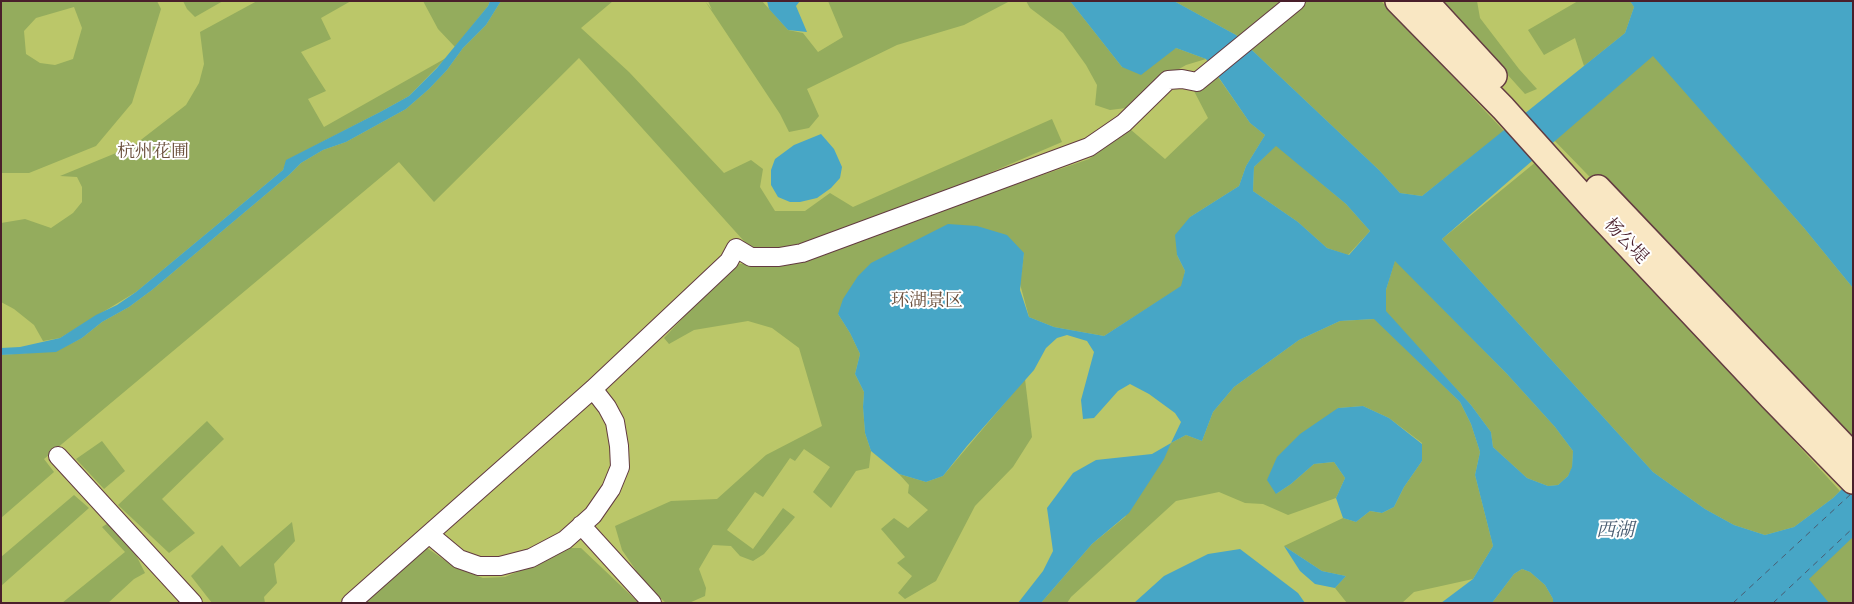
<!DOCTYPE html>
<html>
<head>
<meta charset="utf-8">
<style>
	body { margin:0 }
	#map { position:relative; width:1854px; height:604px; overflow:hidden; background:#f2dabb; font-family:"IM FELL DW Pica",serif }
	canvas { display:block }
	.frame { position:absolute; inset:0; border:2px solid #4a1f2b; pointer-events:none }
</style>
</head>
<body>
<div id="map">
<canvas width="1854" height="604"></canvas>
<div class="frame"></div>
</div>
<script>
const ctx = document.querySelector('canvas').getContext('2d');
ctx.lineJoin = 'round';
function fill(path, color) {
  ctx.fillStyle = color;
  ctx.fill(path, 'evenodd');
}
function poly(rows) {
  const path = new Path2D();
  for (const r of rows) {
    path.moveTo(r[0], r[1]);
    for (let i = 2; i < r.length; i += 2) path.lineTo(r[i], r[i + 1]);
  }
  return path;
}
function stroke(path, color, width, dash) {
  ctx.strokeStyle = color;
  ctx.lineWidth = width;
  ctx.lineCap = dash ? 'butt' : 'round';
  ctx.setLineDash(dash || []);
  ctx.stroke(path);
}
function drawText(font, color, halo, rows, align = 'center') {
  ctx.font = font + ' "IM FELL DW Pica","Noto Serif SC",serif';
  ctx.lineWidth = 4;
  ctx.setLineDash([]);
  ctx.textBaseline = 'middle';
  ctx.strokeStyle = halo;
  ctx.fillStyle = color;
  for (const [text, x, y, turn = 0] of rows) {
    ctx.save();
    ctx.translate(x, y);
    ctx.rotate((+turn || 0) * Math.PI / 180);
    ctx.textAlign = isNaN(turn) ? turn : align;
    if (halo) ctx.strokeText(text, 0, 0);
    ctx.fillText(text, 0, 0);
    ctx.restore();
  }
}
const green = poly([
	[1,1,1853,1,1853,603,1,603]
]);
const forest = poly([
	[1,1,157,1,161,9,132,103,96,146,29,173,1,173],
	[74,7,82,28,73,59,55,65,40,63,26,54,24,31,36,18],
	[183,1,223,1,195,17,187,9],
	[257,1,351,1,321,18,331,39,301,52,326,91,308,99,324,127,446,58,409,96,382,111,287,160,283,170,136,292,60,338,43,341,34,325,14,309,1,302,1,223,25,219,51,228,73,213,82,202,82,187,77,177,60,176,133,146,186,105,199,83,204,64,200,32],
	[423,1,490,1,488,6,455,47,438,29],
	[501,1,613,1,581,28,629,72,724,173,751,160,763,169,760,187,775,211,805,211,830,193,853,207,1052,119,1062,142,940,194,799,247,752,250,579,58,434,202,399,162,44,459,54,472,1,518,1,355,56,351,82,338,102,322,129,307,152,290,289,175,301,163,323,150,346,142,406,109,429,89,447,70,463,48,486,25],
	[705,1,712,10,708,1,762,1,788,30,803,33,818,52,843,37,828,1,1010,1,964,25,897,45,807,89,819,116,809,128,789,132,780,114],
	[1026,1,1070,1,1122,67,1176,48,1206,59,1186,65,1153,84,1126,108,1110,110,1095,105,1097,85,1086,65,1063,33,1030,8],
	[1174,1,1381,1,1504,131,1422,196,1400,193,1379,170,1236,35],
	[1441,1,1477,1,1480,18,1519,69,1537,89,1525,94],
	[1578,1,1630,1,1634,7,1625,33,1584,66,1575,38,1544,55,1528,30],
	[1653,55,1804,228,1853,288,1853,448,1550,136],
	[1218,77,1250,123,1265,135,1246,166,1239,186,1190,217,1177,255,1185,271,1182,286,1104,336,1054,327,1029,317,1020,284,1024,253,838,314,850,333,860,354,855,374,864,392,863,407,865,433,871,451,869,468,856,471,831,508,813,492,830,467,804,449,795,461,790,458,763,497,755,492,727,530,753,549,783,508,795,517,764,554,753,561,740,556,731,546,713,545,699,569,706,588,705,596,689,603,666,603,646,585,622,550,615,526,671,501,717,499,766,455,822,426,799,348,772,328,748,321,694,330,669,344,664,338,714,285,739,264,800,259,1089,159,1130,129,1165,159,1208,118,1194,91],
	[1276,145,1346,204,1370,231,1348,255,1327,248,1298,222,1253,191,1254,167],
	[1537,161,1840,491,1833,498,1794,527,1765,535,1734,525,1705,509,1653,472,1442,239],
	[1395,260,1507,374,1555,427,1573,451,1572,468,1568,476,1558,485,1548,486,1527,478,1493,447,1491,432,1471,405,1385,311,1386,290],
	[1375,319,1460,402,1471,424,1480,452,1475,475,1493,546,1473,579,1414,592,1402,603,1347,603,1335,588,1346,576,1322,571,1284,546,1343,518,1356,522,1370,511,1382,513,1394,507,1404,487,1422,461,1422,443,1389,418,1363,406,1338,408,1276,494,1291,484,1314,464,1334,462,1345,478,1336,498,1288,515,1263,504,1245,503,1219,492,1176,501,1071,597,1067,603,1041,603,1092,544,1125,517,1171,443,1186,435,1202,441,1213,412,1234,387,1299,340,1340,321],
	[1025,379,1032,437,1013,467,975,506,936,581,905,599,898,593,912,576,897,563,905,557,881,529,894,518,908,528,928,510,908,493,909,485,899,474,926,482,943,476],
	[207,421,224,439,162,499,195,533,169,553,118,505],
	[102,441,125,471,104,489,76,459],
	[74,495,89,508,1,586,1,557],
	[110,522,136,555,145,573,134,579,108,603,62,603,125,552,102,527],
	[292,522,295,541,274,564,277,583,264,597,265,603,212,603,191,576,222,545,240,567],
	[1853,528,1853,603,1821,603,1800,579],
	[427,548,456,568,483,578,505,577,555,556,569,548,581,548,639,603,364,603],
	[1522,569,1530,572,1545,585,1553,599,1553,603,1492,603,1514,574]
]);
const water = poly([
	[490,1,501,1,486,25,463,48,447,70,429,89,406,109,346,142,323,150,301,163,289,175,152,290,129,307,102,322,82,338,56,352,1,355,1,348,20,347,60,338,96,315,117,305,136,292,283,170,286,160,382,111,409,96,437,68,488,6],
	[767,1,800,1,796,6,807,32,788,30,769,9],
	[1070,1,1174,1,1236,35,1379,170,1400,193,1422,196,1625,33,1634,7,1630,1,1853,1,1853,288,1804,228,1653,56,1442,239,1653,472,1705,509,1734,525,1765,535,1794,527,1833,498,1853,478,1853,537,1809,579,1829,603,1553,603,1553,599,1545,585,1530,572,1522,569,1514,574,1492,603,1441,603,1473,579,1493,546,1475,475,1480,452,1471,424,1460,402,1374,319,1340,321,1299,340,1234,387,1213,412,1202,441,1186,435,1171,443,1164,459,1129,513,1092,544,1041,603,1018,603,1043,571,1053,551,1047,508,1073,473,1096,460,1152,454,1171,443,1181,422,1175,413,1149,394,1130,384,1118,391,1094,418,1083,419,1081,400,1094,352,1087,341,1067,335,1057,338,1046,348,1034,370,967,446,943,476,926,482,899,474,871,451,865,433,863,407,864,392,855,374,860,354,850,333,838,314,843,299,858,276,871,263,948,224,977,226,1007,235,1024,253,1020,290,1029,317,1054,327,1104,336,1181,286,1185,271,1177,255,1175,235,1190,217,1239,186,1246,166,1265,135,1250,123,1206,59,1176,48,1141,75,1122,67],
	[1276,146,1346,204,1370,231,1349,255,1327,248,1298,222,1253,191,1254,167],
	[1395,261,1507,374,1555,427,1573,451,1572,467,1568,476,1558,485,1548,486,1527,478,1493,447,1491,432,1471,405,1386,311,1386,290],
	[821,134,834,149,842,167,840,178,831,188,817,198,800,202,790,202,778,197,771,185,771,170,775,159,794,145],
	[1363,406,1389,418,1422,444,1422,461,1404,487,1394,507,1382,513,1370,511,1356,522,1343,518,1336,498,1345,478,1334,462,1314,464,1291,484,1276,494,1267,480,1277,457,1300,434,1338,408],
	[1284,546,1322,571,1346,576,1335,588,1315,584,1300,571],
	[1240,549,1298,593,1305,603,1134,603,1164,576,1208,554]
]);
const ferry = poly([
	[1733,603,1852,493],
	[1773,603,1853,528]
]);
const minor = poly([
	[58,456,193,603],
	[581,525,652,603],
	[429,534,459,559,479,566,500,566,531,558,565,540,593,515,611,489,620,467,619,446,615,422,607,407,593,389],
	[351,603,593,389,729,261,736,248,751,257,779,257,802,253,1089,147,1124,123,1168,80,1182,79,1197,82,1296,1]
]);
const secondary = poly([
	[1398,1,1503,108,1593,208,1772,398,1853,481],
	[1425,1,1494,76],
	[1598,188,1853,456]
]);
const parkNames = [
	["杭州花圃",153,153],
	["环湖景区",927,302]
];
const streetNames = [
	["杨公堤",1625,242,47]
];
const waterNames = [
	["西湖",1615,532]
];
fill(green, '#bbc769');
fill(forest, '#94ac5d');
fill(water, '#47a6c6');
stroke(ferry, '#495c71', 1, [6, 5]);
stroke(minor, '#633b41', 20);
stroke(secondary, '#633b41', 28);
stroke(minor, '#fff', 18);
stroke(secondary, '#f9e7c3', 25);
drawText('18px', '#6c513e', '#fff', parkNames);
drawText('18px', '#4a1f2b', '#fff', streetNames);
drawText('italic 19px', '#495c71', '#fff', waterNames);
</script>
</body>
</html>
